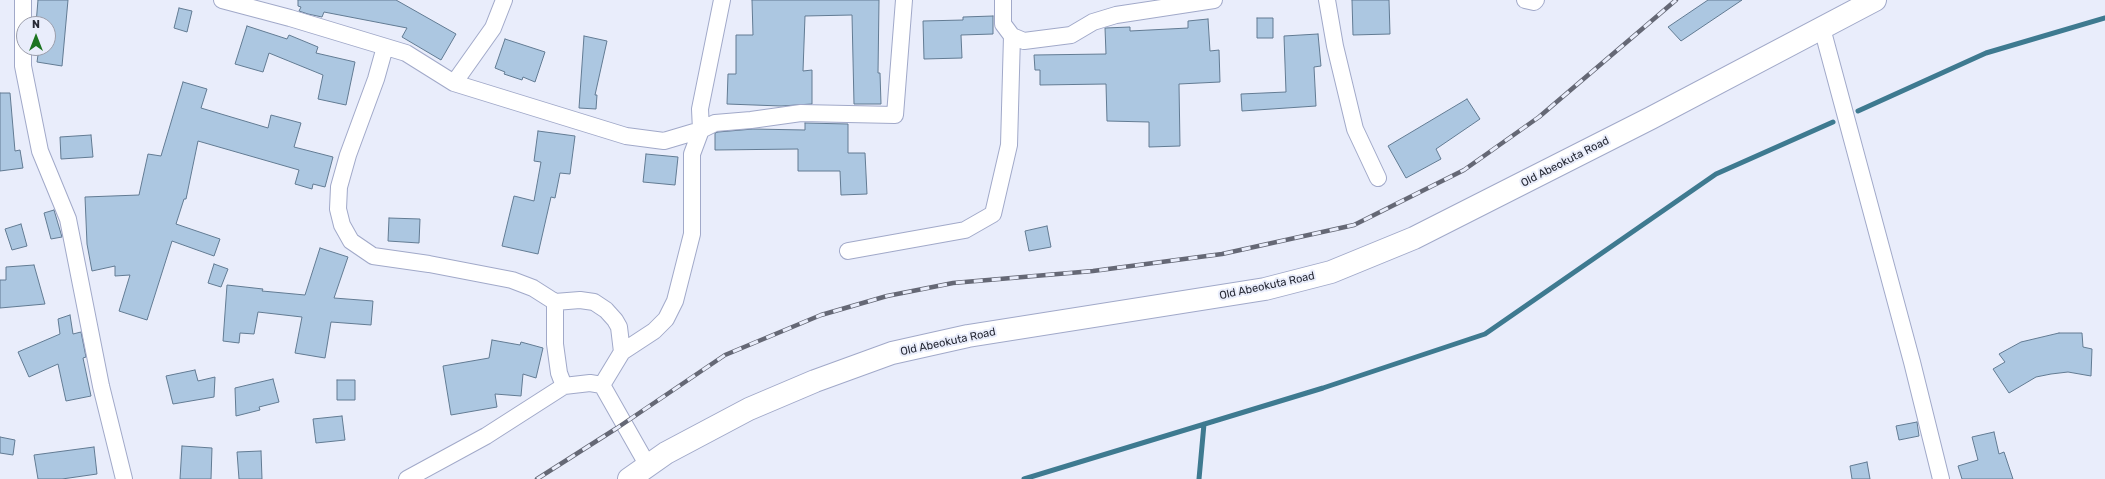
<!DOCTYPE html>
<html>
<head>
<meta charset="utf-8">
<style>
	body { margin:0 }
	#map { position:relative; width:2105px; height:479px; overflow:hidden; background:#e9edfb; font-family:Rubik,sans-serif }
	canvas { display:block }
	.north { position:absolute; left:16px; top:16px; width:40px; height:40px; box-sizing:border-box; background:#e9edfb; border:1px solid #9b9eab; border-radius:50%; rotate:0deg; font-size:11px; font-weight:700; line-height:16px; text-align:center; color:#252834 }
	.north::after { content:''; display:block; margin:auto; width:14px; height:18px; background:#1c7420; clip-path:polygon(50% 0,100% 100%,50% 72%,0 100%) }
</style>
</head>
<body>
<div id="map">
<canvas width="2105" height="479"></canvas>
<div class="north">N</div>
</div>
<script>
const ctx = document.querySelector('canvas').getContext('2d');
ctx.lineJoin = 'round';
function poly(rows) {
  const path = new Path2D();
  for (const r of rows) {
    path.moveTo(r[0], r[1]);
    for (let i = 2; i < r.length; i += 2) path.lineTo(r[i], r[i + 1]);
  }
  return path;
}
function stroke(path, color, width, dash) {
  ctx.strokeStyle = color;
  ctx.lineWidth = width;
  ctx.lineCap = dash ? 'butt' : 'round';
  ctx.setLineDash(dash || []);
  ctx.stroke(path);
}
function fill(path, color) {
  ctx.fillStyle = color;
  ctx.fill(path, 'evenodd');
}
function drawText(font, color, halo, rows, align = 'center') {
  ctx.font = font + ' Rubik,sans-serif';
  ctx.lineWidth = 4;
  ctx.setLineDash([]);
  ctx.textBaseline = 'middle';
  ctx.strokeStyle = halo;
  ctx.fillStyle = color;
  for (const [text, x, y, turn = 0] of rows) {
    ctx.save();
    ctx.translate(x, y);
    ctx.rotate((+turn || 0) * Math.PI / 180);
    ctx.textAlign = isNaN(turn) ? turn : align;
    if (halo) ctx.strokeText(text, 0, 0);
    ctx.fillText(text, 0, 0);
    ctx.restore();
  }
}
const stream = poly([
	[1858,111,1986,53,2105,18],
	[1024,479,1323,388,1485,334,1716,174,1833,122],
	[1199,479,1204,424]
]);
const building = poly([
	[38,0,68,0,62,66,37,62,39,48,48,48,48,24,36,24,38,0],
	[298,0,396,0,456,34,441,60,402,37,407,28,324,12,322,17,308,14,299,11,301,7,298,6,298,0],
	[752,0,879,0,878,73,880,73,881,104,854,104,852,15,805,16,803,71,812,70,812,104,781,106,727,104,728,74,736,74,736,35,753,35,752,0],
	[1352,0,1389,0,1390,34,1353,35,1352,0],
	[1708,0,1742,0,1681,41,1668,27,1708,0],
	[179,8,192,11,187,32,174,28,179,8],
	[993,16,993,34,961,35,962,58,924,59,923,21,963,20,963,17,993,16],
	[1257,18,1273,18,1273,38,1257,38,1257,18],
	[1208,19,1210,51,1219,50,1220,82,1179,84,1180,146,1149,147,1149,122,1107,121,1106,84,1040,85,1040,70,1035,70,1034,55,1106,54,1105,28,1130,27,1130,31,1188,28,1188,21,1208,19],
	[247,26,287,39,289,35,318,47,316,53,355,62,346,105,318,99,323,75,269,53,263,72,235,64,247,26],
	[1318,34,1321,66,1314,67,1316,106,1242,111,1241,94,1286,92,1284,36,1318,34],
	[584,36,607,41,595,95,597,95,596,109,579,108,584,36],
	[505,39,545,52,535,82,523,77,522,80,504,74,505,72,495,68,505,39],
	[183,82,207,89,201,108,268,128,271,115,301,123,294,147,333,157,325,187,313,184,312,189,295,184,299,170,198,141,186,199,184,199,176,224,220,239,214,256,172,241,147,320,119,311,130,275,115,276,115,266,92,271,87,244,85,197,139,195,148,154,161,156,183,82],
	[0,93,10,93,15,151,20,150,23,168,0,171,0,93],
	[1467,99,1480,119,1436,149,1441,159,1406,178,1388,146,1467,99],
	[805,123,848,124,848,153,865,153,867,194,841,195,840,171,798,171,798,149,715,150,715,133,718,132,753,129,805,130,805,123],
	[538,131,575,136,570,174,560,173,555,198,551,197,538,254,502,246,514,196,534,201,541,162,534,161,538,131],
	[91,135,93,157,61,159,60,137,91,135],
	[646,154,678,157,675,185,643,182,646,154],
	[54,210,62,237,51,239,44,213,54,210],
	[389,218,420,219,419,243,388,241,389,218],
	[21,224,27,246,12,250,5,229,21,224],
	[1047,226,1051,247,1029,251,1025,231,1047,226],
	[320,248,348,257,334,298,373,301,371,325,331,322,325,358,295,353,302,317,258,312,254,334,240,333,239,343,223,341,227,285,263,289,262,291,305,295,320,248],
	[214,264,228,269,221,287,208,283,214,264],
	[34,265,45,304,0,308,0,280,6,280,6,267,34,265],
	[70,315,73,334,81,332,86,357,83,358,91,396,66,401,58,364,29,377,18,352,60,334,58,319,70,315],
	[2059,333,2082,333,2083,347,2092,349,2091,376,2068,372,2051,374,2036,377,2009,393,1993,369,2005,362,1999,354,2021,342,2059,333],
	[492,340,520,345,521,342,543,348,536,378,523,374,521,396,495,394,497,407,451,415,443,366,489,358,492,340],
	[195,370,198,381,215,377,214,397,173,404,166,376,195,370],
	[273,379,279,402,259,407,260,410,236,416,235,388,273,379],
	[337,380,355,380,355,400,337,400,337,380],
	[342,416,345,440,316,443,313,419,342,416],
	[1917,422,1919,436,1899,440,1896,426,1917,422],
	[1994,432,1999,454,2004,452,2013,479,1962,479,1958,466,1978,460,1972,437,1994,432],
	[0,437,15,440,13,455,0,453,0,437],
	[182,446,212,448,211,479,180,479,182,446],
	[94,447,97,474,62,479,38,479,34,455,94,447],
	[261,451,262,479,239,479,237,452,261,451],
	[1867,462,1870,479,1852,479,1850,466,1867,462]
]);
const street = poly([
	[23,0,23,66,40,151,68,219,101,386,124,479],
	[222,0,290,18,406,53,454,83,626,136,664,141,701,130],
	[722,0,700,109,701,130,715,123,751,120,801,113,895,115,904,0],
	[1003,0,1003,24,1012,36,1024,41,1071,35,1093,22,1116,15,1214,0],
	[1327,0,1335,46,1355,129,1378,178],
	[1525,0,1534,2,1536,0],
	[1822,28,1912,362,1941,479],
	[385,47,376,79,348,155,339,187,338,209,342,225,351,241,373,256,429,264,512,280,533,288,555,302,555,344,559,373,564,386],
	[454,83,493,28,504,0],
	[848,251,965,230,993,214,1009,145,1012,36],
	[555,302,580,300,594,302,606,310,615,320,619,327,622,352,602,385],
	[622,352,654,331,666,319,675,301,692,234,692,154,701,130],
	[407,479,486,436,564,386,590,383,602,385,648,466]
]);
const highway = poly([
	[629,479,666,453,749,409,815,381,892,353,968,336,1265,289,1331,272,1414,238,1651,118,1875,0]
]);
const rail = poly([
	[537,479,617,428,725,355,821,315,887,296,953,283,1093,271,1222,254,1354,225,1464,170,1539,117,1676,0]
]);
const streetNames = [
	["Old Abeokuta Road",1565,162,-27],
	["Old Abeokuta Road",1267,286,-12],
	["Old Abeokuta Road",948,342,-12]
];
stroke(stream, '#3e7a90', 5);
fill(building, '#acc7e1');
stroke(building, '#627b93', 1);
stroke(street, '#a1a9c9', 18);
stroke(highway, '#a1a9c9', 24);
stroke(street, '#fff', 16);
stroke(highway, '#fff', 22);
stroke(rail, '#656875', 4.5);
stroke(rail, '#e9edfb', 3, [9]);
drawText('11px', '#252834', '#e9edfb', streetNames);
</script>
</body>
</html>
